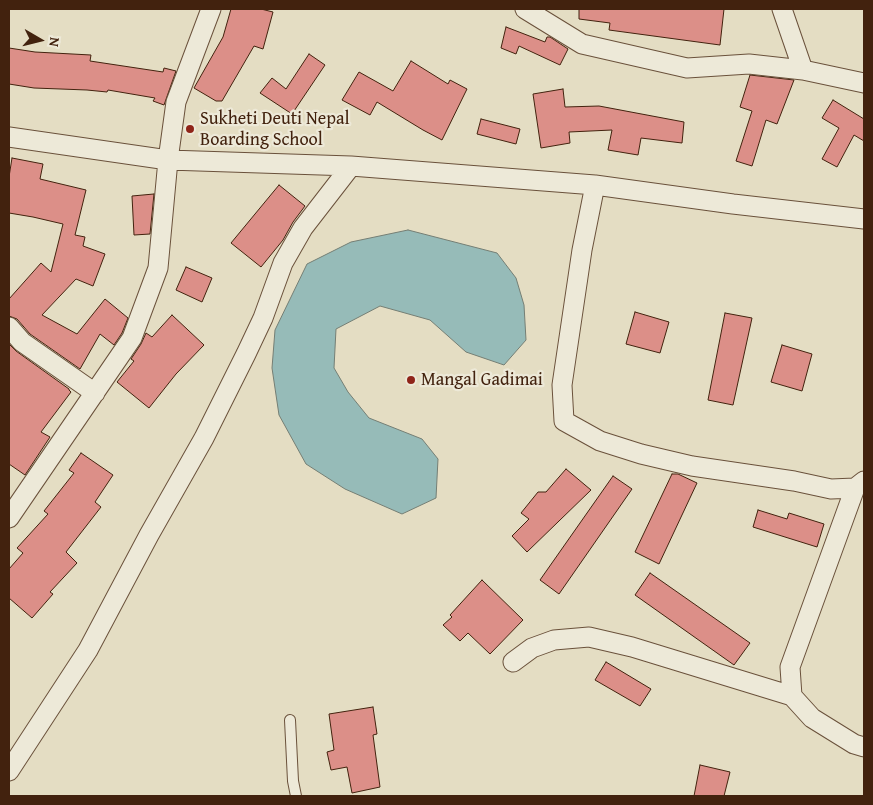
<!DOCTYPE html>
<html>
<head>
<meta charset="utf-8">
<style>
	body { margin:0 }
	#map { position:relative; width:873px; height:805px; overflow:hidden; background:#e4ddc3; font-family:"Gentium Book Plus",serif }
	canvas { display:block }
	.frame { position:absolute; inset:0; border:10px solid #42220e; pointer-events:none }
	.north { position:absolute; left:15px; top:15px; width:50px; height:50px; -webkit-text-stroke:4px #ede9d8; paint-order:stroke; rotate:98deg; font-size:14px; font-weight:700; line-height:20px; text-align:center; color:#42220e }
	.north::after { content:''; display:block; margin:auto; width:18px; height:22px; background:#42220e; clip-path:polygon(50% 0,100% 100%,50% 72%,0 100%) }
</style>
</head>
<body>
<div id="map">
<canvas width="873" height="805"></canvas>
<div class="frame"></div>
<div class="north">N</div>
</div>
<script>
const ctx = document.querySelector('canvas').getContext('2d');
ctx.lineJoin = 'round';
function fill(path, color) {
  ctx.fillStyle = color;
  ctx.fill(path, 'evenodd');
}
function poly(rows) {
  const path = new Path2D();
  for (const r of rows) {
    path.moveTo(r[0], r[1]);
    for (let i = 2; i < r.length; i += 2) path.lineTo(r[i], r[i + 1]);
  }
  return path;
}
function stroke(path, color, width, dash) {
  ctx.strokeStyle = color;
  ctx.lineWidth = width;
  ctx.lineCap = dash ? 'butt' : 'round';
  ctx.setLineDash(dash || []);
  ctx.stroke(path);
}
function drawText(font, color, halo, rows, align = 'center') {
  ctx.font = font + ' "Gentium Book Plus",serif';
  ctx.lineWidth = 4.5;
  ctx.setLineDash([]);
  ctx.textBaseline = 'middle';
  ctx.strokeStyle = halo;
  ctx.fillStyle = color;
  for (const [text, x, y, turn = 0] of rows) {
    ctx.save();
    ctx.translate(x, y);
    ctx.rotate((+turn || 0) * Math.PI / 180);
    ctx.textAlign = isNaN(turn) ? turn : align;
    if (halo) ctx.strokeText(text, 0, 0);
    ctx.fillText(text, 0, 0);
    ctx.restore();
  }
}
const water = poly([
	[408,230,497,253,516,278,524,305,526,340,504,365,466,352,430,320,380,306,336,329,334,368,348,392,369,418,422,439,438,459,436,498,402,514,345,489,306,464,279,415,272,368,275,330,307,264,351,242,408,230]
]);
const building = poly([
	[231,9,261,9,273,12,263,49,254,46,222,101,216,101,194,88,223,37,231,9],
	[579,9,724,9,720,45,609,30,610,23,579,19,579,9],
	[506,27,545,42,547,37,550,37,568,49,560,65,519,46,516,54,501,48,506,27],
	[9,48,35,52,91,55,90,61,163,72,164,68,176,71,164,105,153,101,155,98,108,90,107,92,87,90,34,88,9,84,9,48],
	[309,54,325,65,292,114,260,93,272,78,286,89,309,54],
	[411,61,448,84,450,80,467,89,442,140,423,130,377,102,370,115,342,100,359,72,393,91,411,61],
	[750,75,794,80,777,124,766,120,752,166,736,161,752,111,740,107,750,75],
	[563,89,565,107,599,106,684,122,682,143,641,138,638,155,608,150,612,130,569,132,570,143,541,148,533,94,563,89],
	[833,100,864,119,864,141,854,135,837,167,822,159,839,128,822,118,833,100],
	[481,119,520,129,516,144,477,134,481,119],
	[12,158,43,164,40,179,86,190,75,235,85,237,83,246,105,254,93,286,76,279,42,315,77,334,105,299,128,318,122,333,114,345,100,334,80,369,30,334,17,319,9,316,9,299,41,263,51,272,63,224,33,217,9,213,9,177,12,158],
	[279,185,305,206,293,222,283,240,261,267,231,243,279,185],
	[154,194,150,234,134,235,132,196,154,194],
	[186,267,212,278,202,302,176,290,186,267],
	[635,312,669,322,660,353,626,344,635,312],
	[725,313,752,318,733,405,708,400,725,313],
	[172,315,204,345,176,374,149,408,117,382,134,361,131,359,141,344,146,333,152,337,172,315],
	[9,344,16,351,69,389,69,390,71,392,41,432,50,437,25,475,9,464,9,344],
	[782,345,812,354,802,391,771,382,782,345],
	[81,453,113,475,95,502,101,507,66,552,77,563,50,592,53,594,32,618,9,598,9,569,23,553,17,548,48,514,44,511,74,473,69,470,81,453],
	[566,469,591,490,527,552,512,536,529,519,521,513,538,492,546,492,566,469],
	[672,474,678,474,697,483,659,564,635,552,672,474],
	[613,476,632,489,559,594,540,580,613,476],
	[758,510,787,519,789,513,824,524,817,547,753,527,758,510],
	[650,573,750,643,734,665,635,595,650,573],
	[482,580,523,620,490,654,468,633,460,641,443,625,452,617,450,615,482,580],
	[606,662,651,689,640,706,595,680,606,662],
	[373,707,377,734,373,735,380,787,352,793,347,767,331,770,327,752,334,750,329,714,373,707],
	[700,765,730,772,724,796,694,796,700,765]
]);
const service = poly([
	[290,720,293,781,296,796]
]);
const minor = poly([
	[525,9,582,44,687,68,749,64,803,70,864,83],
	[782,9,803,70],
	[9,137,168,160,351,166,595,185,733,204,864,219],
	[595,185,582,250,562,385,564,421,600,441,641,454,692,466,794,481,831,489,855,488],
	[9,327,22,342,95,393],
	[9,518,132,338,158,268,168,160,176,102,211,9],
	[513,662,532,648,554,640,589,637,632,647,792,696,812,718,854,744,864,747],
	[792,696,790,667,855,488,864,481],
	[9,771,88,650,149,535,204,438,246,354,263,318,283,263,303,228,351,166]
]);
const markers = [
	[190,129,5,"#8f2418"],
	[411,380,5,"#8f2418"]
];
const poiNames = [
	["Sukheti Deuti Nepal",200,119],
	["Boarding School",200,140],
	["Mangal Gadimai",421,380]
];
fill(water, '#96bbb8');
stroke(water, '#747e74', 1);
fill(building, '#dc8f88');
stroke(building, '#42220e', 1);
stroke(service, '#6a513b', 12);
stroke(minor, '#6a513b', 21);
stroke(service, '#ede9d8', 10);
stroke(minor, '#ede9d8', 19);
for (const [x, y, r, color] of markers) {
  const dot = new Path2D();
  dot.arc(x, y, r, 0, 2 * Math.PI);
  ctx.fillStyle = color;
  ctx.fill(dot);
  stroke(dot, '#ede9d8', 2);
}
drawText('18px', '#42220e', '#ede9d8', poiNames, 'left');
</script>
</body>
</html>
